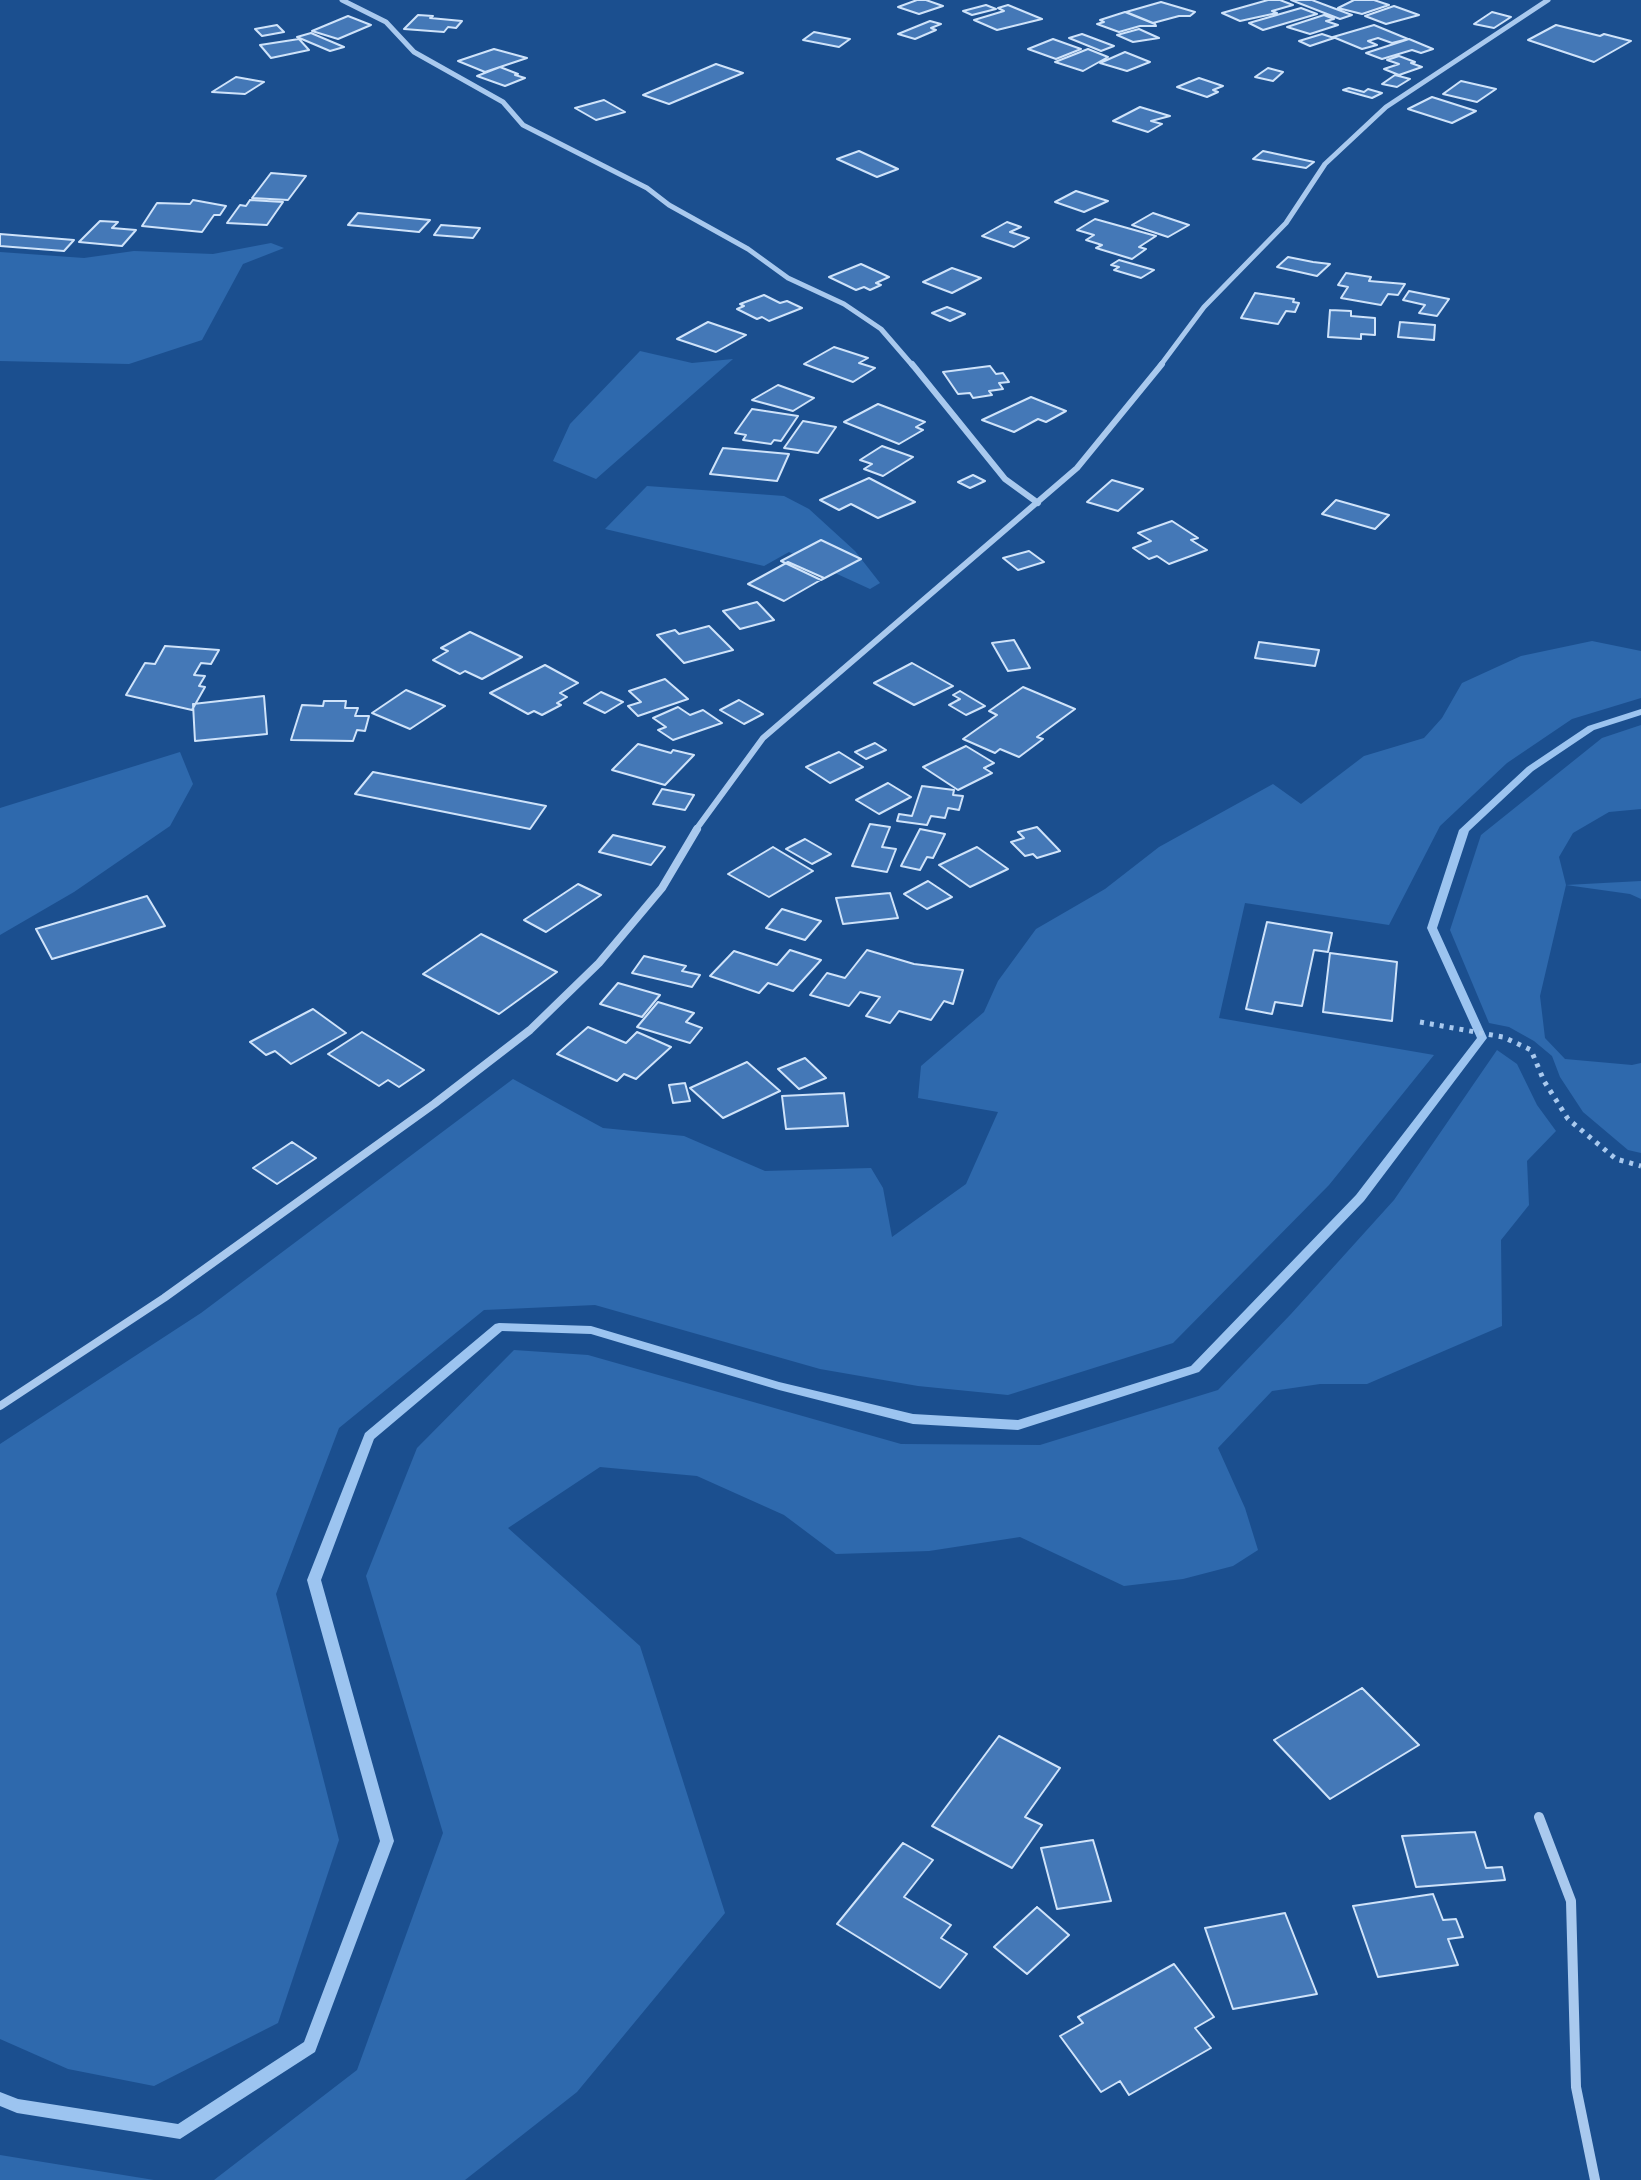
<!DOCTYPE html>
<html>
<head>
<meta charset="utf-8">
<style>
	body { margin:0 }
	canvas { display:block; background:#1b4f8f }
</style>
</head>
<body>
<canvas width="1641" height="2180"></canvas>
<script>
const ctx = document.querySelector('canvas').getContext('2d');
ctx.lineJoin = 'round';
function fill(path, color) {
  ctx.fillStyle = color;
  ctx.fill(path, 'evenodd');
}
function poly(rows) {
  const path = new Path2D();
  for (const r of rows) {
    path.moveTo(r[0], r[1]);
    for (let i = 2; i < r.length; i += 2) path.lineTo(r[i], r[i + 1]);
  }
  return path;
}
function stroke(path, color, width, dash) {
  ctx.strokeStyle = color;
  ctx.lineWidth = width;
  ctx.lineCap = dash ? 'butt' : 'round';
  ctx.setLineDash(dash || []);
  ctx.stroke(path);
}
const green = poly([
	[271,243,284,248,243,264,202,340,129,364,0,361,0,252,84,258,134,251,213,254],
	[640,351,692,363,733,359,596,479,553,461,570,424],
	[647,486,784,496,809,509,855,551,880,583,870,589,789,552,764,566,605,529],
	[1592,641,1641,651,1641,698,1572,719,1507,763,1440,826,1389,925,1245,903,1219,1018,1434,1055,1329,1185,1173,1343,1008,1395,918,1386,820,1369,595,1305,484,1310,339,1428,276,1594,339,1840,278,2023,154,2086,68,2069,0,2039,0,1444,201,1313,513,1079,603,1128,684,1136,765,1171,871,1168,883,1188,892,1237,966,1184,998,1112,918,1098,921,1066,984,1012,998,981,1036,929,1105,889,1159,847,1273,784,1301,804,1364,756,1424,738,1442,718,1462,683,1521,656],
	[1641,725,1641,809,1609,812,1573,833,1559,857,1566,885,1641,881,1641,899,1630,894,1566,885,1540,996,1545,1038,1565,1059,1632,1065,1641,1063,1641,1153,1628,1150,1583,1112,1560,1077,1552,1056,1534,1041,1509,1027,1489,1023,1450,930,1481,835,1602,738],
	[180,752,193,784,170,826,74,892,0,935,0,808],
	[1497,1050,1517,1064,1537,1105,1556,1131,1527,1161,1529,1205,1501,1240,1502,1326,1367,1384,1320,1384,1272,1391,1218,1448,1245,1508,1258,1550,1233,1566,1183,1579,1124,1586,1020,1537,929,1551,836,1554,784,1515,697,1476,600,1467,508,1528,640,1646,725,1913,577,2092,465,2180,214,2180,357,2070,443,1833,366,1576,417,1448,514,1350,588,1355,901,1444,1040,1445,1218,1390,1291,1314,1394,1200],
	[0,2155,154,2180,0,2180]
]);
const stream = poly([
	[1641,709,1641,715,1594,730,1533,771,1469,831,1437,928,1487,1038,1364,1201,1199,1372,1018,1430,913,1424,779,1390,591,1334,502,1331,374,1439,321,1580,394,1841,315,2052,180,2139,17,2113,0,2106,0,2092,18,2099,178,2124,304,2042,380,1841,307,1580,365,1433,495,1324,499,1323,591,1326,779,1382,913,1414,1018,1420,1191,1366,1356,1195,1477,1038,1427,928,1459,830,1527,767,1588,726,1641,709]
]);
const building = poly([
	[917,0,926,0,943,6,919,14,898,7,917,0],
	[1268,0,1280,0,1293,5,1272,11,1277,13,1240,21,1222,13,1268,0],
	[1291,0,1312,0,1352,15,1340,19,1291,0],
	[1354,0,1374,0,1389,5,1362,14,1338,8,1354,0],
	[1161,2,1195,12,1190,16,1179,16,1153,23,1126,12,1161,2],
	[986,5,996,9,972,15,963,11,986,5],
	[1008,5,1042,19,997,30,974,20,1004,11,998,8,1008,5],
	[1394,6,1419,15,1386,24,1365,16,1394,6],
	[1301,8,1317,14,1263,30,1249,23,1301,8],
	[1125,12,1155,24,1156,26,1140,26,1119,32,1097,24,1104,22,1100,20,1125,12],
	[1492,12,1511,17,1494,28,1474,24,1492,12],
	[418,15,433,16,430,18,462,21,456,28,448,27,444,32,404,29,418,15],
	[1324,15,1334,19,1326,21,1338,25,1310,34,1287,27,1324,15],
	[348,16,371,25,338,39,312,31,348,16],
	[930,21,941,24,931,28,936,30,915,39,898,34,930,21],
	[277,25,284,32,262,36,255,29,277,25],
	[1374,25,1408,39,1392,43,1378,38,1368,41,1377,45,1362,49,1333,37,1374,25],
	[1556,25,1600,36,1604,34,1631,41,1594,62,1528,40,1556,25],
	[1139,29,1159,38,1133,42,1117,35,1139,29],
	[814,32,850,39,839,47,803,40,814,32],
	[311,33,344,47,330,51,297,37,311,33],
	[1082,34,1114,46,1101,51,1069,38,1082,34],
	[1322,34,1334,38,1310,46,1299,41,1322,34],
	[299,39,309,50,271,58,260,45,299,39],
	[1053,39,1081,49,1056,59,1028,49,1053,39],
	[1409,39,1433,49,1421,53,1412,50,1382,59,1366,53,1409,39],
	[494,49,527,58,485,72,458,61,494,49],
	[1088,49,1108,57,1083,71,1055,62,1088,49],
	[1125,52,1150,62,1127,71,1100,63,1125,52],
	[1399,56,1415,62,1411,63,1422,67,1399,75,1384,69,1399,64,1387,60,1399,56],
	[716,64,743,73,669,104,643,95,716,64],
	[500,67,518,74,515,75,525,78,505,86,477,76,500,67],
	[1268,68,1283,72,1273,81,1255,77,1268,68],
	[1395,75,1410,79,1397,87,1382,84,1395,75],
	[236,77,264,82,245,94,212,92,236,77],
	[1199,78,1223,86,1213,90,1218,92,1207,97,1177,87,1199,78],
	[1461,81,1496,89,1477,102,1443,94,1461,81],
	[1349,88,1364,92,1368,89,1382,93,1372,98,1343,90,1349,88],
	[1432,97,1476,111,1452,123,1408,109,1432,97],
	[604,100,625,112,596,120,575,108,604,100],
	[1140,107,1170,116,1151,121,1162,124,1148,132,1113,121,1140,107],
	[859,151,898,169,877,177,837,159,859,151],
	[1263,151,1314,162,1306,168,1253,159,1263,151],
	[271,173,306,176,288,200,252,198,271,173],
	[1076,191,1108,201,1084,212,1055,202,1076,191],
	[193,200,226,206,220,215,214,215,202,232,142,226,157,203,190,204,193,200],
	[250,200,283,202,267,225,227,223,240,205,246,206,250,200],
	[358,213,430,220,419,232,348,225,358,213],
	[1153,213,1189,225,1168,237,1132,225,1153,213],
	[1095,219,1156,236,1139,247,1146,249,1132,259,1096,248,1102,245,1086,240,1094,235,1077,230,1095,219],
	[100,221,118,222,112,228,136,230,122,246,79,242,100,221],
	[1007,222,1021,227,1010,232,1029,238,1014,247,982,236,1007,222],
	[441,225,480,228,473,238,434,235,441,225],
	[0,234,74,240,64,251,0,246,0,234],
	[1288,257,1313,262,1330,264,1317,276,1277,267,1288,257],
	[1119,260,1154,270,1141,278,1114,270,1119,267,1111,265,1119,260],
	[861,264,889,277,876,283,881,285,870,290,864,287,856,290,829,277,861,264],
	[952,268,981,278,952,293,923,282,952,268],
	[1346,273,1371,277,1369,281,1405,284,1398,295,1388,294,1381,305,1341,298,1348,287,1338,285,1346,273],
	[1409,291,1449,299,1437,316,1419,313,1425,305,1403,300,1409,291],
	[1255,293,1294,299,1293,302,1299,303,1295,312,1286,311,1278,324,1241,318,1255,293],
	[764,295,780,303,787,301,802,308,769,321,762,317,757,319,737,309,744,306,740,304,764,295],
	[947,307,965,314,950,321,932,313,947,307],
	[1330,310,1351,311,1351,316,1375,318,1375,335,1361,334,1361,339,1328,337,1330,310],
	[708,322,746,335,716,352,677,339,708,322],
	[1400,322,1435,325,1434,340,1398,337,1400,322],
	[834,347,868,358,859,363,875,368,853,382,804,364,834,347],
	[990,366,996,374,1003,373,1009,382,999,383,1003,389,989,391,992,395,973,398,970,393,958,394,943,372,990,366],
	[778,385,814,398,793,411,752,400,778,385],
	[1031,397,1066,411,1046,422,1038,419,1014,432,982,420,1031,397],
	[878,404,925,422,916,427,923,430,899,444,844,422,878,404],
	[752,409,798,416,781,441,774,440,771,444,743,440,746,435,735,433,752,409],
	[803,421,836,427,818,453,784,448,803,421],
	[882,446,913,457,883,476,864,469,872,464,860,460,882,446],
	[723,448,789,454,777,481,710,474,723,448],
	[973,475,985,481,970,488,958,482,973,475],
	[869,478,915,502,878,518,851,504,839,510,820,500,869,478],
	[1112,480,1143,489,1118,511,1087,502,1112,480],
	[1336,500,1389,515,1375,529,1322,514,1336,500],
	[1172,521,1198,538,1191,540,1207,550,1169,564,1157,556,1149,559,1133,548,1151,541,1138,533,1172,521],
	[821,540,861,559,821,580,781,561,821,540],
	[1029,551,1044,562,1018,570,1003,558,1029,551],
	[788,562,824,578,784,601,748,584,788,562],
	[757,602,774,620,740,629,723,611,757,602],
	[709,626,733,650,684,663,657,635,675,630,679,634,709,626],
	[470,632,522,657,482,679,465,671,460,674,433,660,448,651,441,648,470,632],
	[1014,640,1030,668,1008,671,992,643,1014,640],
	[1259,642,1319,650,1315,666,1255,658,1259,642],
	[165,646,219,650,211,664,201,663,194,675,205,676,199,686,205,687,192,710,126,695,145,663,155,664,165,646],
	[912,663,953,686,914,705,874,683,912,663],
	[545,665,578,683,560,693,567,697,557,703,561,705,542,715,534,711,528,714,490,693,545,665],
	[665,679,688,699,638,716,628,706,641,702,629,691,665,679],
	[1023,687,1075,709,1037,737,1043,739,1019,757,1000,749,995,753,963,739,997,715,989,711,1023,687],
	[406,690,445,706,410,729,372,713,406,690],
	[960,691,985,706,966,715,949,705,960,699,953,695,960,691],
	[601,692,623,702,605,713,584,703,601,692],
	[264,696,267,734,195,741,193,704,264,696],
	[739,700,763,714,744,724,720,710,739,700],
	[324,701,346,701,345,708,358,708,355,716,369,716,365,731,357,730,353,741,291,740,302,705,323,706,324,701],
	[678,707,690,715,703,710,722,723,673,740,658,730,666,727,653,718,678,707],
	[875,743,886,750,866,759,855,752,875,743],
	[638,744,671,753,673,750,694,755,665,785,612,770,638,744],
	[966,746,994,763,984,768,992,773,958,790,923,767,966,746],
	[839,752,863,767,830,783,806,767,839,752],
	[373,772,546,806,530,829,355,794,373,772],
	[888,783,911,797,879,814,856,800,888,783],
	[922,786,954,790,953,795,963,796,959,810,948,808,945,818,931,816,927,825,897,821,899,814,912,816,922,786],
	[662,789,694,795,685,810,653,804,662,789],
	[870,824,890,827,882,847,896,849,887,872,852,866,870,824],
	[1037,827,1060,851,1037,858,1033,854,1025,856,1011,842,1024,838,1018,832,1037,827],
	[920,829,945,834,933,858,927,857,920,870,901,866,920,829],
	[613,835,665,847,651,865,599,852,613,835],
	[805,839,831,854,812,864,786,849,805,839],
	[773,847,813,871,769,897,728,874,773,847],
	[977,847,1008,869,970,887,939,865,977,847],
	[928,881,952,897,927,909,904,894,928,881],
	[578,884,601,895,546,932,524,920,578,884],
	[890,893,898,918,843,924,836,898,890,893],
	[147,896,165,926,52,959,36,929,147,896],
	[782,909,821,921,805,940,766,928,782,909],
	[1267,922,1332,933,1328,952,1314,950,1302,1006,1275,1002,1272,1014,1246,1009,1267,922],
	[481,934,557,972,499,1014,423,974,481,934],
	[790,950,821,960,793,991,768,983,759,993,710,976,734,951,777,965,790,950],
	[867,950,914,964,963,970,953,1004,944,1001,931,1020,899,1011,890,1023,866,1016,880,997,860,992,849,1006,810,995,827,973,845,978,867,950],
	[1330,953,1397,962,1392,1021,1323,1012,1330,953],
	[644,956,686,966,682,971,700,975,692,987,632,973,644,956],
	[618,983,660,995,642,1017,600,1004,618,983],
	[658,1002,694,1013,686,1022,702,1028,690,1043,637,1027,658,1002],
	[313,1009,346,1033,291,1064,275,1051,266,1055,250,1042,313,1009],
	[588,1027,626,1043,637,1032,671,1047,636,1079,624,1074,617,1081,557,1054,588,1027],
	[362,1032,424,1070,399,1087,388,1080,379,1086,328,1054,362,1032],
	[805,1058,826,1078,799,1089,778,1069,805,1058],
	[747,1062,780,1091,723,1118,690,1088,747,1062],
	[685,1083,690,1101,673,1103,669,1085,685,1083],
	[844,1093,848,1126,786,1129,782,1096,844,1093],
	[292,1142,316,1158,277,1184,253,1168,292,1142],
	[1362,1688,1419,1745,1330,1799,1274,1740,1362,1688],
	[999,1736,1060,1768,1025,1817,1042,1825,1012,1868,932,1826,999,1736],
	[1475,1832,1486,1868,1502,1867,1505,1880,1416,1887,1402,1836,1475,1832],
	[1093,1840,1111,1901,1057,1909,1041,1848,1093,1840],
	[903,1843,933,1860,904,1897,951,1925,941,1938,967,1954,940,1988,837,1924,903,1843],
	[1433,1894,1443,1920,1456,1919,1463,1937,1448,1939,1458,1965,1378,1977,1353,1906,1433,1894],
	[1037,1907,1069,1935,1027,1974,994,1947,1037,1907],
	[1285,1913,1317,1994,1233,2009,1205,1928,1285,1913],
	[1174,1964,1214,2017,1195,2028,1211,2048,1129,2095,1120,2081,1101,2092,1060,2036,1083,2023,1078,2017,1174,1964]
]);
const path = poly([
	[1420,1022,1503,1037,1531,1050,1544,1081,1568,1119,1616,1159,1641,1166]
]);
const streetFar3 = poly([
	[342,0,386,22,414,52,503,102,523,125,647,188,669,205,748,249,788,278,844,304,881,329,913,366],
	[1160,366,1204,307,1286,223,1325,164,1386,107,1548,0]
]);
const streetFar2 = poly([
	[912,364,1005,479,1038,503],
	[695,831,763,738,1077,468,1162,364]
]);
const streetFar1 = poly([
	[0,1406,164,1298,434,1104,530,1030,599,963,662,888,697,829]
]);
const street = poly([
	[1539,1817,1571,1901,1576,2087,1595,2180]
]);
fill(green, '#2e69ad');
fill(stream, '#9cc4f0');
fill(building, '#4478b7');
stroke(building, '#cfe3fa', 2);
stroke(path, '#a9c9ee', 5, [4, 6]);
stroke(streetFar3, '#a9c9ee', 5);
stroke(streetFar2, '#a9c9ee', 6);
stroke(streetFar1, '#a9c9ee', 8);
stroke(street, '#a9c9ee', 10);
</script>
</body>
</html>
